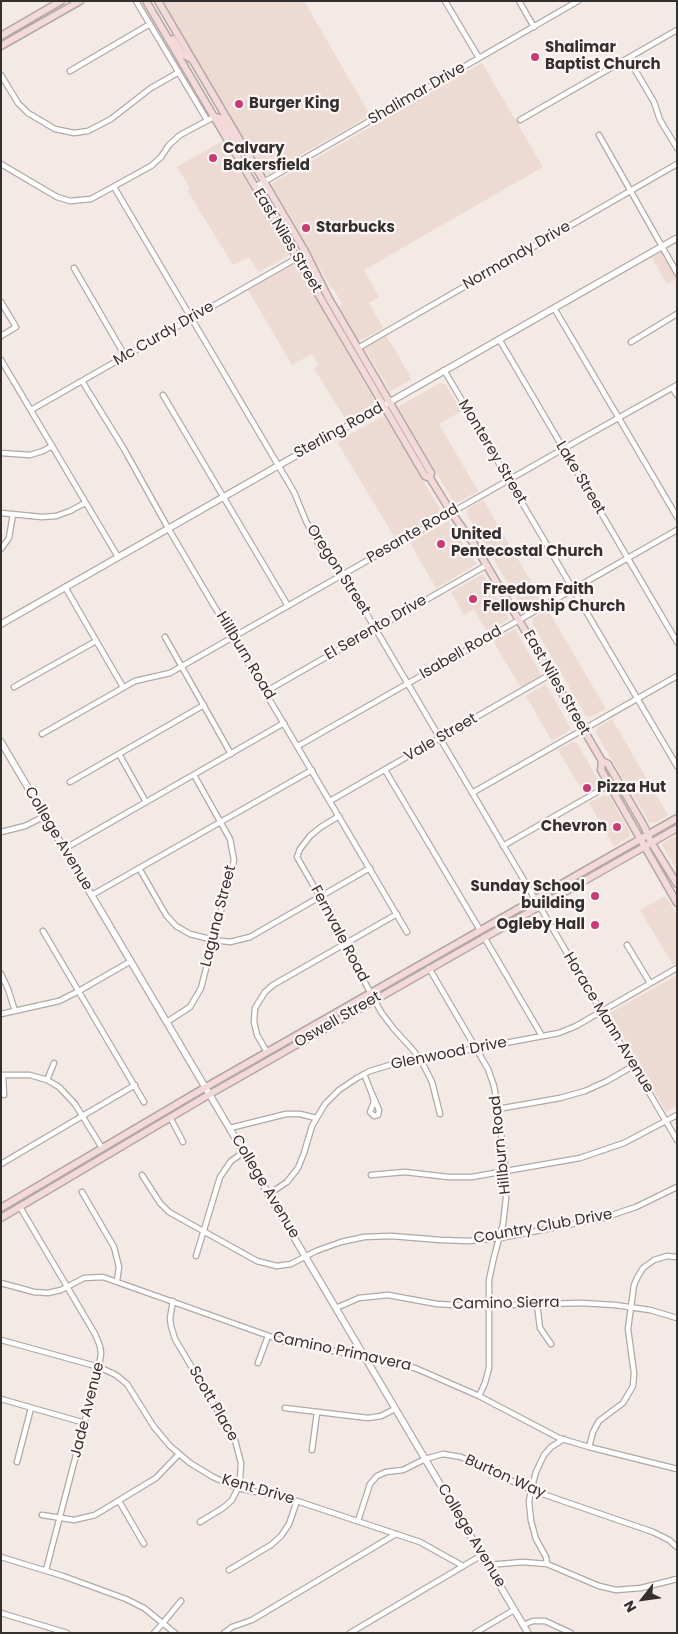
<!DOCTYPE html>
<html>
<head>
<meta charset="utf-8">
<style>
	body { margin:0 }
	#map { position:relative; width:678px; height:1634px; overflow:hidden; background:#f3e9e5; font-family:Poppins,sans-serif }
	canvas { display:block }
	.frame { position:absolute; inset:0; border:2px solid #34302f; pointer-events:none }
	.north { position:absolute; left:618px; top:1574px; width:50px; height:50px; -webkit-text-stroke:4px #fef7f5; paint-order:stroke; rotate:240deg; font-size:14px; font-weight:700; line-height:20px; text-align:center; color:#34302f }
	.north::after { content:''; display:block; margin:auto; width:18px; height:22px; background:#34302f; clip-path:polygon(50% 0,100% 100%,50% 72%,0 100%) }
</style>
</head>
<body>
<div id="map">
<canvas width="678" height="1634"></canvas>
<div class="frame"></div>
<div class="north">N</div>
</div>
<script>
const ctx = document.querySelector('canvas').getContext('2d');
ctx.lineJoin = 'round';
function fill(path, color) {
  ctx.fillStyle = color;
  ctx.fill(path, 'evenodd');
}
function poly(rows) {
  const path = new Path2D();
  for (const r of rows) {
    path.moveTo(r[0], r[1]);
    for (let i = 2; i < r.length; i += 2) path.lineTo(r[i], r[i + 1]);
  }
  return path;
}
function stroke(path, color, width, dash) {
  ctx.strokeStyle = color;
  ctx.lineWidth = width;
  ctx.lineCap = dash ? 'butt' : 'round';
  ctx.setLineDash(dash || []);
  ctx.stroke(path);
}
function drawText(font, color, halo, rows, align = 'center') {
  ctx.font = font + ' Poppins,sans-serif';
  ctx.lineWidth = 4.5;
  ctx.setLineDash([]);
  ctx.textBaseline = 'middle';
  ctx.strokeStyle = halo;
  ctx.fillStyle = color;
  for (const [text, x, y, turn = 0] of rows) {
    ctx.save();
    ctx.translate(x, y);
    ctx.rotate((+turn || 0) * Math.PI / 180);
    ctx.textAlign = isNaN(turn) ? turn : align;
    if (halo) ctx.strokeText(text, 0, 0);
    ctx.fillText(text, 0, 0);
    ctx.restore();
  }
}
const built = poly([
	[163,1,304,1,370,115,268,174,264,174],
	[482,63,543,167,364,270,379,297,369,303,383,328,365,338,358,340,338,307,342,304,333,288,332,289,272,185,273,183],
	[222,141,289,253,288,256,259,272,249,257,233,265,187,190,190,188,177,167],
	[665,250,677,269,677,279,667,284,652,258],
	[293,264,296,264,374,400,373,405,346,420,314,368,319,365,312,354,292,365,248,290],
	[386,335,412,379,390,391,364,347],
	[440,383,445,384,462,411,439,424,478,491,455,504,398,407],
	[381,417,385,418,442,512,395,538,337,442],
	[483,500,542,600,527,608,522,607,467,514,468,509],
	[448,521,477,564,436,588,410,543],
	[483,574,509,619,487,632,474,609,464,615,451,592],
	[548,610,606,709,591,717,586,716,532,623,533,618],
	[515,629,541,674,539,677,521,688,493,641],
	[544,685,547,686,571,729,552,741,526,696],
	[612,719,668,815,654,823,649,822,596,733,597,728],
	[572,742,577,743,599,781,598,785,584,793,558,750],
	[604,795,609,796,630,832,629,837,614,846,589,803],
	[677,835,677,870,662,845,664,842],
	[665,896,677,914,677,963,673,965,640,910],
	[677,975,677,1106,666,1112,610,1013]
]);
const minor = poly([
	[136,1,207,120],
	[445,1,479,58],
	[519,1,534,27],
	[628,58,654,102,660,120,677,148],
	[70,71,150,24],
	[1,75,18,103,28,113,55,129,74,133,88,131,111,119,151,88,179,72],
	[520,120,677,30],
	[599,135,677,273],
	[1,164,57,197,70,201,91,199,151,166,161,157,169,145,180,135,214,117],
	[114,187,294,492,306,521,321,549,338,566,343,574,535,899],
	[255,187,578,1],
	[74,268,125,356],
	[1,302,16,327,1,336],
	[554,308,677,517],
	[499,339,677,642],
	[631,342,677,314],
	[358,348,677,164],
	[1,360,118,557],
	[444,370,677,766],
	[82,381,124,449,168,528,407,932],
	[672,388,677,395],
	[163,395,288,606],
	[31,410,297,258],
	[1,453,30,455,43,451,52,446],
	[1,513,42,517,56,516,70,511,85,503],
	[1,549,9,538,13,514],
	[65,587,123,687],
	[165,637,231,754],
	[14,687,96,641],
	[265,692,487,565],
	[42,734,135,681,170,673,563,449,677,385],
	[298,746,677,530],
	[119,754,146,802],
	[385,770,480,930],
	[70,782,204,705],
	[472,793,677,676],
	[330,801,551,674],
	[339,816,321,827,310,836,300,849,297,857,354,956,363,979,381,1012,393,1028,413,1050,422,1062,432,1082,440,1114],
	[1,832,25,826,45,816],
	[503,846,609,785],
	[64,849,284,723],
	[139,868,166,915,176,926,190,934,214,940,230,942,250,937,370,868],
	[92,895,312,770],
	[540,907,677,1140],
	[43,931,144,1102],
	[484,937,542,1036],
	[627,945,650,983],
	[429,968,488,1069,494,1086,498,1109,506,1172,506,1198,503,1224,494,1257,489,1280,489,1368,485,1383,479,1396],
	[1,974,8,989,15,1011],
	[1,1014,59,1001,79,991,131,961],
	[167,1022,190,1007,201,988,234,860,230,839,194,775],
	[267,1052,257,1035,254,1022,255,1008,265,992,273,985,397,914],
	[364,1074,372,1094,379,1110,378,1115,374,1116,370,1112,374,1102,372,1094],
	[1,1075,30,1075,47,1080,59,1087,75,1104,102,1148],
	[3,1075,4,1095],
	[47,1080,54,1063],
	[498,1109,560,1098,585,1091,607,1081,633,1066],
	[170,1117,183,1142],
	[230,1128,286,1114,300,1114,316,1118],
	[1,1164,135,1085],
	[142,1175,160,1203,169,1212,257,1261,277,1266,291,1264,316,1251,341,1242,364,1237,391,1236,441,1240,469,1241,500,1238,583,1222,603,1218,636,1207,677,1187],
	[371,1175,405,1172,448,1177,472,1177,580,1158,624,1143,677,1115],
	[82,1192,114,1247,119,1267,117,1281],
	[269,1194,287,1182,298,1168,304,1153,312,1126,325,1104,339,1090,357,1078,370,1071,393,1064,559,1033,576,1026,677,968],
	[20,1207,95,1334,100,1346,101,1353,99,1367,46,1570],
	[196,1256,220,1177,231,1161,244,1152],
	[1,1283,34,1292,48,1293,61,1290,84,1278,103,1277,286,1342,386,1361,415,1368,479,1396,559,1438,589,1447,677,1469],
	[173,1301,170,1318,171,1326,175,1339,235,1440,241,1463,240,1479,238,1488,232,1500,223,1508,200,1522],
	[537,1304,540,1328,551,1344],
	[336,1308,359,1298,388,1295,437,1304,471,1306,581,1303,615,1305,650,1310,677,1318],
	[1,1340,99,1367,116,1375,127,1384,154,1427,170,1446,190,1463,213,1477,238,1488,297,1501,420,1542,463,1566],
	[258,1363,268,1336],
	[1,1399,85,1423],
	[285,1408,368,1418,381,1416,395,1409],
	[589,1447,593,1432,599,1421,623,1403,633,1386,634,1373,628,1329,634,1285,637,1278,643,1268,654,1260,667,1256,677,1257],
	[312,1450,317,1412],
	[17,1462,31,1408],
	[119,1501,144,1544],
	[42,1515,74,1520,95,1515,156,1478,179,1454],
	[358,1521,370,1484,377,1476,386,1472,403,1470,425,1459,443,1454,461,1457,531,1490,653,1532,669,1540,677,1547],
	[1,1557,63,1576,126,1599,144,1608,175,1633],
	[547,1564,546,1557,536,1539,531,1521,529,1502,531,1490,536,1472,544,1455,551,1447,564,1439],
	[488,1565,523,1562,547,1564,599,1586,616,1590,641,1588,677,1579],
	[229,1570,271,1545,281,1536,289,1524,297,1501],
	[1,1613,67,1633],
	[523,1625,533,1621,545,1621,571,1633],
	[154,1633,163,1623,181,1601],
	[224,1633,232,1627,252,1620,396,1534],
	[350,1633,482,1555],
	[475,1633,514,1610]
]);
const tertiary = poly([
	[1,624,677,238],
	[1,742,528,1633]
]);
const secondary = poly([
	[146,1,425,476,430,478,451,512,474,544,602,761,608,764,644,826,651,842,677,884],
	[158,1,306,253,328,297,431,473,430,478],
	[1,36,61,1],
	[173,39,182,54,191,59],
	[1,46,80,1],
	[214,117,220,118,235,142,243,149],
	[602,761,601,770,677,903],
	[1,1208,206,1087,677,818],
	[1,1218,210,1094,677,828]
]);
const markers = [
	[535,57,5,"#c73c72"],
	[239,104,5,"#c73c72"],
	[213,158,5,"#c73c72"],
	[306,228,5,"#c73c72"],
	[441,544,5,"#c73c72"],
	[473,599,5,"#c73c72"],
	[587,788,5,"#c73c72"],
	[617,827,5,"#c73c72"],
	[595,896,5,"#c73c72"],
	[595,925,5,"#c73c72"]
];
const poiNames = [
	["Shalimar",545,48],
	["Baptist Church",545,65],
	["Burger King",249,104],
	["Calvary",223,149],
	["Bakersfield",223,166],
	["Starbucks",316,228],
	["United",451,535],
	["Pentecostal Church",451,552],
	["Freedom Faith",483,590],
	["Fellowship Church",483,607],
	["Pizza Hut",597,788],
	["Chevron",607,827,"right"],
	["Sunday School",585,887,"right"],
	["building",585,904,"right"],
	["Ogleby Hall",585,925,"right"]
];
const streetNames = [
	["Shalimar Drive",417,94,-30],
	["East Niles Street",287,241,59],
	["Normandy Drive",517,256,-30],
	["Mc Curdy Drive",164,334,-30],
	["Sterling Road",339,431,-29],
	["Monterey Street",492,452,59],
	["Lake Street",580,478,59],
	["Pesante Road",413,534,-30],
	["Oregon Street",338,570,57],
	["El Serento Drive",376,628,-30],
	["Isabell Road",461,653,-30],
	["Hillburn Road",245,656,59],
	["East Niles Street",556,683,60],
	["Vale Street",441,738,-30],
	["College Avenue",58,839,59],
	["Laguna Street",219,916,-76],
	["Fernvale Road",339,934,62],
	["Oswell Street",338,1020,-30],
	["Horace Mann Avenue",608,1023,59],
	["Glenwood Drive",449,1054,-11],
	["Hillburn Road",501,1145,-96],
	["College Avenue",265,1187,59],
	["Country Club Drive",543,1227,-10],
	["Camino Sierra",506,1304,-1],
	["Camino Primavera",342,1352,12],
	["Scott Place",213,1404,60],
	["Jade Avenue",88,1410,-76],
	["Burton Way",505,1477,24],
	["Kent Drive",258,1490,16],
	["College Avenue",471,1536,59]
];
fill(built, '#eddad3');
stroke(minor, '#b2a8a4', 7);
stroke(tertiary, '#b2a8a4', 8);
stroke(secondary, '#b2a8a4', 9);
stroke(minor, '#fff', 4.5);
stroke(tertiary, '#fff', 5.5);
stroke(secondary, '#f3d9d9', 6);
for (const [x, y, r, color] of markers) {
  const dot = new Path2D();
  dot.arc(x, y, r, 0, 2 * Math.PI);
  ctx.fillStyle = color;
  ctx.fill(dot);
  stroke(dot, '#fef7f5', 2);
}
drawText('bold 15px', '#34302f', '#fef7f5', poiNames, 'left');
drawText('15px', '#34302f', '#fef7f5', streetNames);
</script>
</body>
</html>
